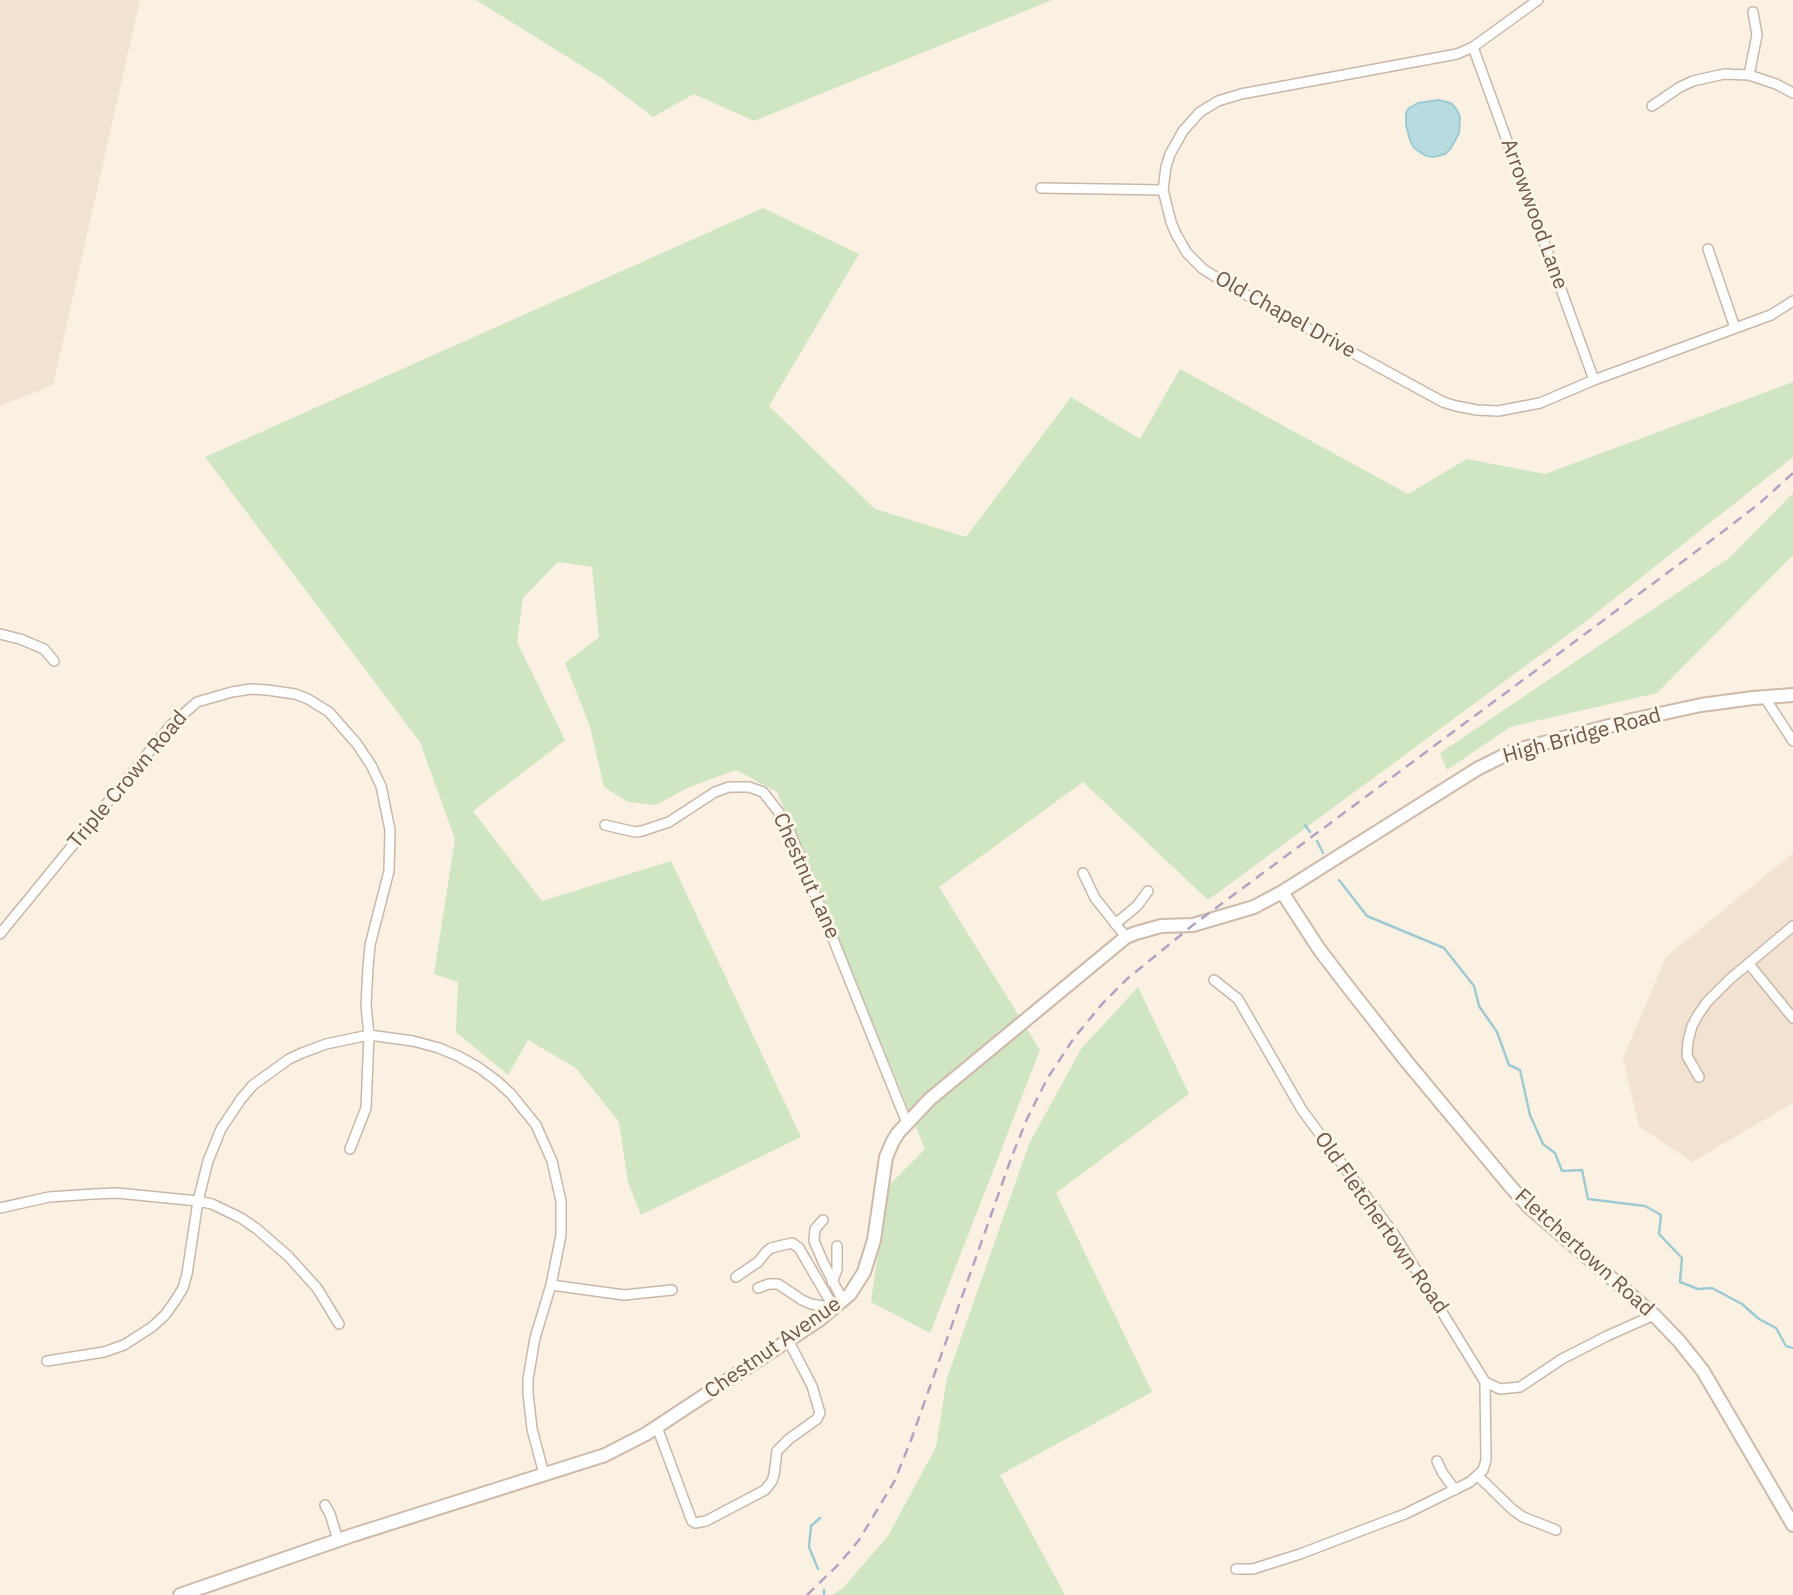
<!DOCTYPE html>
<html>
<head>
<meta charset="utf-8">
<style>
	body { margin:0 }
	canvas { display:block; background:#faf1e2 }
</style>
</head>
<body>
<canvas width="1793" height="1595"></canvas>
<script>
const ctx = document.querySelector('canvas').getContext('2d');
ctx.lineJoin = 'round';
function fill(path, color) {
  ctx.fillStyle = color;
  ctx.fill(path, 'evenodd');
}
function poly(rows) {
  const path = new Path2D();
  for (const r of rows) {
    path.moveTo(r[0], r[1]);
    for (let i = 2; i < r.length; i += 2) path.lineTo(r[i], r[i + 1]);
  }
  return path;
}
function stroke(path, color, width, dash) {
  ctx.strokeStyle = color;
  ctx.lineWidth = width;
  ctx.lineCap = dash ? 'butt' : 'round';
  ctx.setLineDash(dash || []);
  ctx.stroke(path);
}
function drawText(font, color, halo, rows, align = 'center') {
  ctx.font = font + ' "IBM Plex Sans",sans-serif';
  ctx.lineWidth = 6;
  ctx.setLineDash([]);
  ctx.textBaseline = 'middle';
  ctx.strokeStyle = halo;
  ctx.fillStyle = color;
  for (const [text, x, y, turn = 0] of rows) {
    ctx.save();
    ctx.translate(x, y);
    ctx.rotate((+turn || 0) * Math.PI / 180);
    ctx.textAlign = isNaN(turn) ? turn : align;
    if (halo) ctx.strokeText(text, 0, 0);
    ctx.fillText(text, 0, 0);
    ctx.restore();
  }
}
const residential = poly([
	[0,0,140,0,53,385,0,406],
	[1793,853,1793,1103,1692,1162,1639,1126,1623,1058,1666,957]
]);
const green = poly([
	[476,0,1052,0,754,121,694,94,653,117,603,79],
	[763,208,859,254,769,406,875,509,966,537,1071,397,1140,439,1180,369,1408,494,1467,459,1545,474,1793,382,1793,457,1585,622,1208,900,1083,782,939,887,1040,1050,930,1333,871,1302,887,1187,925,1149,777,792,736,770,687,788,656,805,628,802,604,787,590,727,565,663,599,637,592,567,558,562,523,598,517,642,565,740,473,811,542,901,671,861,801,1137,641,1215,628,1182,619,1122,576,1068,528,1040,508,1075,456,1032,458,982,434,974,455,839,420,742,205,457],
	[1793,493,1793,555,1657,693,1510,727,1447,770,1440,753,1729,558],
	[1138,987,1189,1094,1056,1193,1152,1392,1000,1475,1065,1595,832,1595,842,1589,888,1536,936,1447,947,1378,1029,1144,1081,1049]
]);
const water = poly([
	[1438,100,1451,103,1457,110,1460,117,1459,133,1451,148,1445,154,1434,157,1426,156,1414,148,1410,140,1406,125,1406,113,1409,108,1418,103,1438,100]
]);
const stream = poly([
	[1305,825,1310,832],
	[1317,841,1323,853],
	[1339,880,1367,916,1444,948,1474,986,1479,1006,1497,1032,1509,1065,1520,1070,1530,1115,1543,1144,1555,1153,1562,1171,1582,1170,1588,1199,1645,1206,1661,1215,1659,1234,1682,1258,1680,1282,1698,1289,1712,1288,1742,1304,1759,1319,1776,1328,1786,1346,1793,1348],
	[818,1569,809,1547,811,1526,820,1518],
	[824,1590,824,1595]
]);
const street = poly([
	[1538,0,1473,47,1457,54,1241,94,1218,101,1200,112,1183,131,1170,154,1166,167,1163,190,1171,222,1176,234,1187,253,1203,269,1230,286,1443,402,1456,406,1477,410,1498,411,1540,403,1594,380,1771,315,1793,301],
	[1473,47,1594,380],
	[1749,75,1757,35,1753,12],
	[1652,106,1680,87,1693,81,1724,74,1749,75,1776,84,1793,93],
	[1041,188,1163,190],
	[1708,249,1735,328],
	[0,634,20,639,44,649,54,661],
	[1765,698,1793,741],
	[605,825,635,832,642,831,669,822,715,792,729,787,749,787,763,792,781,815,790,832,907,1123],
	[1083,873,1095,898,1126,937],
	[1115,924,1137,906,1148,891],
	[0,934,171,725,197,702,232,692,251,689,267,690,295,694,308,699,329,712,357,744,371,765,381,786,390,830,389,871,370,945,368,967,366,1006,369,1035,366,1108,350,1149],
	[1749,964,1793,1018],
	[1214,980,1238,999,1302,1110,1394,1234,1485,1382,1500,1389,1520,1387,1562,1359,1607,1336,1654,1315],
	[1699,1077,1687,1056,1688,1041,1692,1026,1698,1015,1707,1002,1730,979,1793,926],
	[0,1208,49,1197,93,1194,117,1193,198,1201,212,1204,241,1218,257,1229,288,1256,317,1288,339,1324],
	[823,1220,815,1229,814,1241,824,1264,843,1301],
	[736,1277,758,1262,766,1252,771,1248,792,1243,799,1248,834,1308],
	[832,1282,837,1270,837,1246],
	[551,1285,624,1295,672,1290],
	[758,1288,769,1284,778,1284,802,1300,811,1304,834,1308],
	[47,1361,104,1352,124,1345,152,1327,165,1315,175,1301,183,1288,187,1274,198,1201,208,1161,221,1129,241,1099,253,1085,289,1059,302,1053,326,1044,369,1035,413,1041,439,1048,458,1056,478,1067,497,1081,511,1094,536,1125,552,1161,561,1201,561,1235,551,1285,535,1338,528,1379,528,1393,532,1429,544,1474],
	[657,1427,690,1516,692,1521,695,1523,706,1521,765,1490,772,1481,774,1475,777,1451,789,1439,817,1419,820,1413,812,1386,788,1340],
	[1437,1461,1442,1472,1455,1490],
	[1478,1476,1513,1510,1523,1517,1556,1530],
	[325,1505,330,1514,338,1540],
	[1236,1569,1253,1569,1300,1554,1405,1514,1470,1482,1483,1470,1486,1460,1485,1382]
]);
const secondary = poly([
	[1282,892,1319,949,1345,983,1407,1062,1510,1186,1529,1207,1654,1315,1679,1341,1703,1371,1793,1525],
	[180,1595,353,1535,605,1455,646,1434,819,1320,850,1294,864,1272,874,1240,886,1157,893,1141,898,1133,930,1099,1126,937,1136,933,1161,926,1193,925,1254,907,1282,892,1477,769,1513,751,1632,720,1701,705,1753,698,1793,695]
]);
const rail = poly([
	[807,1595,839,1564,859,1540,894,1482,911,1440,1012,1156,1027,1119,1047,1079,1074,1038,1103,1003,1127,979,1193,925,1721,533,1760,503,1793,473]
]);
const streetNames = [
	["Arrowwood Lane",1534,214,70],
	["Old Chapel Drive",1285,315,29],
	["High Bridge Road",1582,736,-15],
	["Triple Crown Road",128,780,-50],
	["Chestnut Lane",806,876,66],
	["Old Fletchertown Road",1381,1223,55],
	["Fletchertown Road",1584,1253,42],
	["Chestnut Avenue",773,1348,-35]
];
fill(residential, '#f1e2d1');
fill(green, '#d0e5c2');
fill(water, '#b8dbe1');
stroke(water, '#a0cad2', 2);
stroke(stream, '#a0cad2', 2.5);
stroke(street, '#c9b8aa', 12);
stroke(secondary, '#cebaaa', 16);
stroke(street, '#fff', 9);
stroke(secondary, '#fff', 12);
stroke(rail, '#b3a2c1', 2.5, [10, 7]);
drawText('21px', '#6f584b', '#fdf5e7', streetNames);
</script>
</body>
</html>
